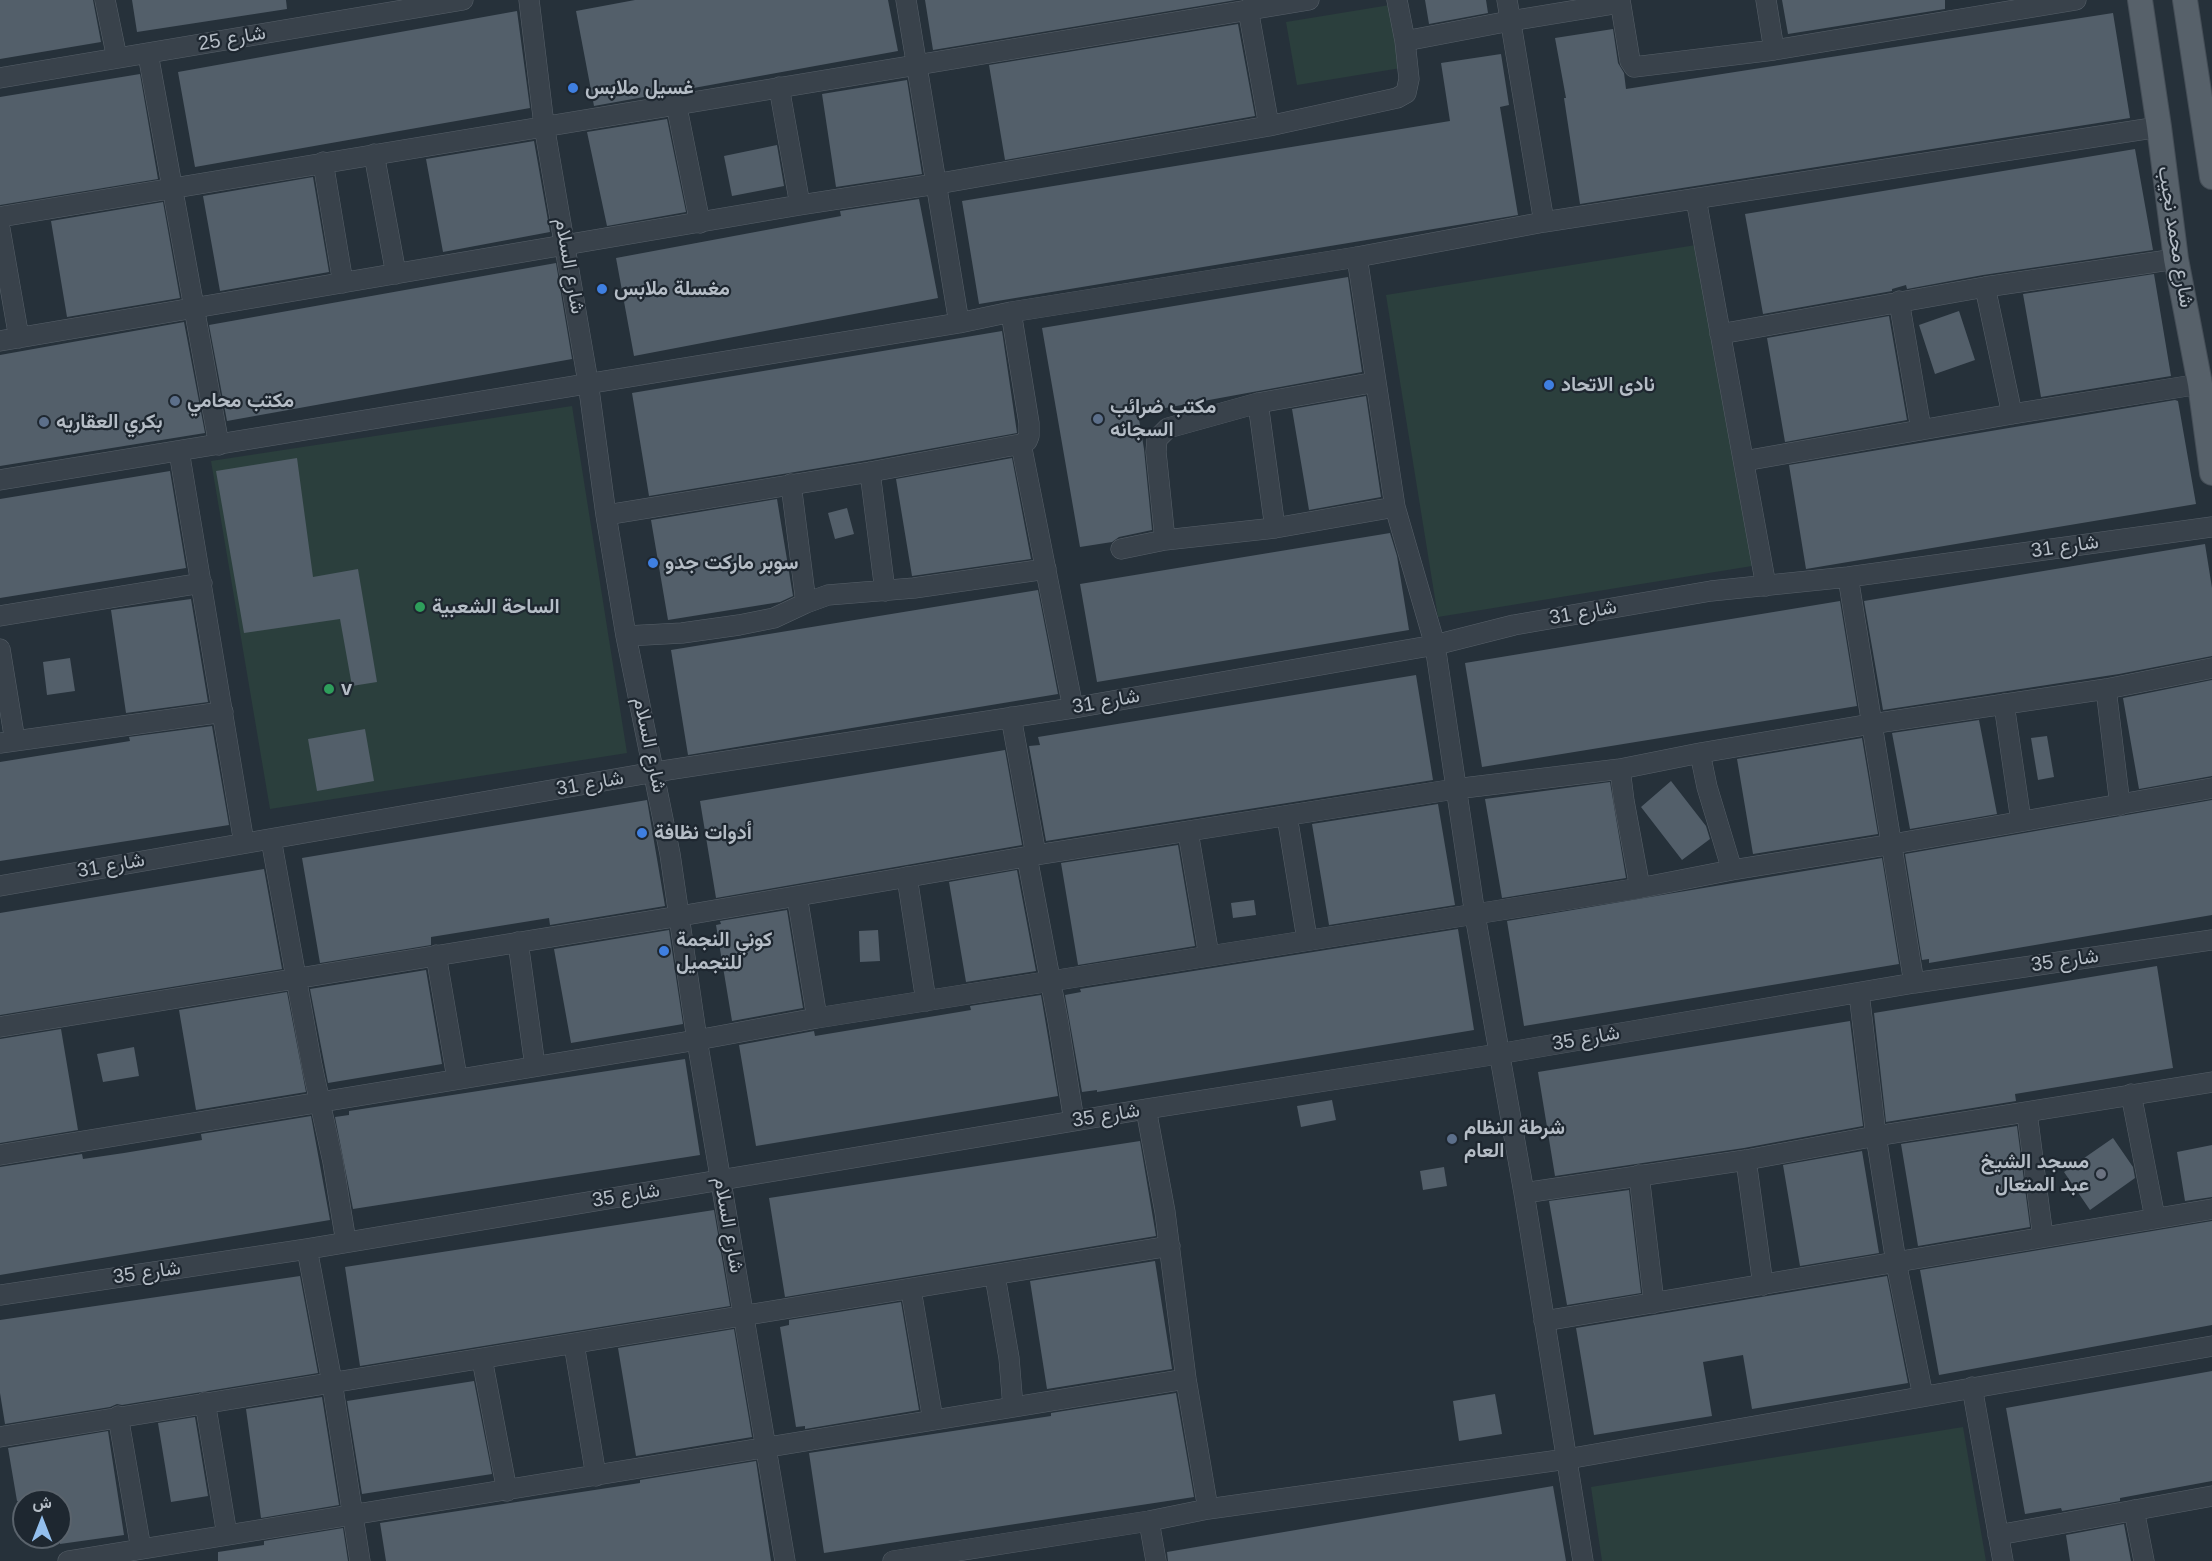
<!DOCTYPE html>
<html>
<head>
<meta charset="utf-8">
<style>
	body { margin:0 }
	#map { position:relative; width:2212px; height:1561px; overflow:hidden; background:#26313a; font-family:Arial,Vazirmatn,sans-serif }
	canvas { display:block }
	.north { position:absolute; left:12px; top:1489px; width:60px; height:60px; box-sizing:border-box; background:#1e2730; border:2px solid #5a636c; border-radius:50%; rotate:0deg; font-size:16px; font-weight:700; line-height:24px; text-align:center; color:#b5bdc6 }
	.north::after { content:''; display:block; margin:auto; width:21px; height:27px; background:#93bfed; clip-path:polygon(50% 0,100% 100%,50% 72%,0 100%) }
</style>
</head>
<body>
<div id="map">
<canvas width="2212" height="1561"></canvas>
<div class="north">ش</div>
</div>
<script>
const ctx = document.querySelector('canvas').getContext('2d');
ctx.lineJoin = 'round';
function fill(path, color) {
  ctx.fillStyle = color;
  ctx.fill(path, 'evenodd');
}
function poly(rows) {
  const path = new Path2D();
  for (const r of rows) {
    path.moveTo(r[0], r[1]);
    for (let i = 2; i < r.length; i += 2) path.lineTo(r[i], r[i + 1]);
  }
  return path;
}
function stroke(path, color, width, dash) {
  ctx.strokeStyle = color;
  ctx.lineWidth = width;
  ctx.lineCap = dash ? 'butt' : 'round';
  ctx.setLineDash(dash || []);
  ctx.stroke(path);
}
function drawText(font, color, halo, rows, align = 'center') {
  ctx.font = font + ' Arial,Vazirmatn,sans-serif';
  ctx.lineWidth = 4.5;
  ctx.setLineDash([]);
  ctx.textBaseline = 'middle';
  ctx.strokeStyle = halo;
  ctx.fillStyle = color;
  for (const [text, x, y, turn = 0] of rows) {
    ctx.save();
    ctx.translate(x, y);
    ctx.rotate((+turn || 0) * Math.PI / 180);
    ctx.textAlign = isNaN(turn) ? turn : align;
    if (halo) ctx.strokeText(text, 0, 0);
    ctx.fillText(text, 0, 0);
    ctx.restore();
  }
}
const green = poly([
	[1390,5,1401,68,1297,85,1286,22],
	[1702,244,1752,566,1438,617,1386,295],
	[572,406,627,753,270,809,211,461],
	[1963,1427,1986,1561,1602,1561,1591,1487]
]);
const building = poly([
	[0,0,93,0,101,42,0,59],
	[132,0,286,0,287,9,137,32],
	[635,0,888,0,898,51,594,106,576,11],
	[925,0,1236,0,933,50],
	[1425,0,1486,0,1488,13,1429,24],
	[1782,0,1945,0,1945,9,1788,34],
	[517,11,530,108,195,167,178,72],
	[2113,13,2130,118,1580,204,1564,98,1566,98,1555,38,1613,29,1618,63,1624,73,1626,89],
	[1238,24,1255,116,1005,160,989,65],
	[1501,54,1509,105,1500,107,1518,215,979,304,962,201,1450,121,1441,63],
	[140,74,158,179,0,205,0,97],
	[907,80,922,174,836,187,822,94],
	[667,119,686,212,607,226,587,132],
	[534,141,550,232,443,252,426,159],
	[777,145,784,186,732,196,724,156],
	[2135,149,2153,250,1983,275,1907,289,1906,285,1892,289,1892,291,1763,314,1745,214],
	[313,177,329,272,220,291,203,196],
	[919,199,938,298,634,356,616,258,841,216,840,211],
	[163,202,180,298,67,317,51,221],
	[556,263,572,359,227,421,209,325],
	[2154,274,2171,376,2041,397,2023,294],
	[1348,277,1362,372,1138,413,1144,449,1152,530,1119,537,1112,542,1080,547,1042,328],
	[1959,311,1975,360,1935,374,1919,325],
	[1889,316,1907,420,1785,442,1767,338],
	[184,322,205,433,0,466,0,355],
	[1002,331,1017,433,868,460,649,496,632,393],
	[1366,396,1381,497,1309,510,1292,409],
	[2175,400,2178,401,2196,504,1806,569,1789,465],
	[297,458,313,577,358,569,377,682,352,686,340,619,244,633,216,471],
	[1012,458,1031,559,912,576,896,479],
	[170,471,186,568,0,598,0,499],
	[777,499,793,596,780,602,668,620,651,520],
	[847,508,854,534,835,539,828,513],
	[1390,533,1397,556,1409,630,1097,682,1080,584],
	[2205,544,2212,588,2212,656,2119,674,1883,710,1864,601],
	[1038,590,1058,694,688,755,671,650],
	[191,599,208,702,126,713,111,610],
	[1840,601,1857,706,1482,767,1465,663],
	[70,658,75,691,47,695,43,662],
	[1416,675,1433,780,1046,841,1029,746,1040,745,1038,737],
	[2212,680,2212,776,2139,789,2123,698],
	[1979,720,1997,814,1910,829,1892,733],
	[212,726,229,825,0,861,0,762,130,741,129,737],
	[365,729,374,781,317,791,308,739],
	[2047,736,2054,777,2038,780,2031,738],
	[1862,738,1878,834,1753,854,1737,759],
	[1005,750,1022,845,716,898,700,801],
	[1671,781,1706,826,1710,839,1682,860,1641,807],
	[1610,782,1626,878,1502,898,1485,799],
	[647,800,665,906,550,925,549,918,431,937,431,945,320,963,302,858],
	[2212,800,2212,915,1929,963,1929,959,1922,960,1905,854],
	[1438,804,1455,905,1329,925,1312,824],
	[1178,845,1195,946,1078,965,1061,863],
	[1882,858,1899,964,1524,1026,1507,921],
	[264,869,282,969,0,1015,0,913],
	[1017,870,1036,971,966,982,949,882],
	[1254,900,1256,915,1233,918,1231,903],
	[787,910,803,1008,732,1021,716,925,721,924,720,921],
	[1458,929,1474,1030,1097,1092,1097,1090,1082,1092,1065,995,1081,992,1080,989],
	[669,930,683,1024,571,1043,554,949],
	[878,930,880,961,860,962,859,931],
	[2157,966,2173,1068,2015,1094,2016,1101,1886,1122,1874,1013],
	[426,970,442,1064,328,1083,310,989],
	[287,992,306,1092,196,1110,179,1010],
	[1041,995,1058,1096,756,1146,739,1045,814,1031,815,1036,971,1010,970,1006],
	[1850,1021,1863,1126,1744,1148,1555,1176,1538,1072],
	[61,1029,78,1130,0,1143,0,1039],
	[134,1047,139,1076,103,1082,97,1054],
	[685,1059,700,1155,353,1209,335,1117,349,1115,349,1111],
	[1332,1100,1336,1120,1301,1127,1297,1106],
	[311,1116,330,1220,0,1275,0,1167,82,1154,83,1159,124,1153,202,1140,201,1134],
	[2017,1126,2030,1227,1918,1246,1901,1144],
	[2113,1138,2133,1167,2135,1178,2090,1210,2064,1172],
	[1140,1141,1156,1236,785,1297,769,1198],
	[2212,1145,2212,1197,2185,1201,2177,1152],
	[1862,1151,1879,1253,1800,1266,1783,1165],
	[1444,1167,1447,1186,1423,1190,1420,1171],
	[1629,1190,1641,1293,1567,1305,1549,1201],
	[714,1210,730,1306,360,1366,345,1267],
	[2212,1221,2212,1325,1939,1375,1920,1270],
	[1155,1261,1172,1369,1047,1389,1030,1281],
	[300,1276,318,1373,122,1405,117,1404,110,1407,5,1424,0,1393,0,1320],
	[1887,1276,1908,1383,1752,1409,1743,1355,1703,1362,1712,1416,1594,1435,1576,1328],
	[901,1302,919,1410,805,1429,805,1426,796,1427,780,1327,789,1325,789,1320],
	[734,1329,752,1437,636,1456,618,1348],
	[2212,1371,2212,1481,2120,1498,2120,1501,2062,1511,2061,1508,2025,1514,2006,1408],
	[474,1381,492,1474,362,1494,347,1401],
	[1176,1393,1194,1497,824,1553,809,1453,1051,1416,1051,1413],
	[1495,1394,1502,1434,1459,1441,1453,1401],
	[322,1397,339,1505,261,1518,246,1409],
	[195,1417,208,1496,171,1502,158,1423],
	[108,1431,124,1535,60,1544,60,1501,17,1501,8,1448],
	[756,1461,771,1561,386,1561,380,1523,640,1483,640,1480],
	[1553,1486,1566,1561,1168,1561,1167,1552],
	[2124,1524,2131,1561,2070,1561,2066,1535],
	[343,1528,348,1561,218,1561,218,1552,264,1545,264,1541]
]);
const minor = poly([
	[105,0,117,58],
	[529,0,544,125,588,382,606,515,626,636,670,854,697,1040,785,1561],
	[906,0,959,323],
	[1507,0,1544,222],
	[1620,0,1630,61,1634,67,1774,50,1766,0],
	[1248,9,1269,126],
	[1405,41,1510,21,1620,3],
	[1774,50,2076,0],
	[148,54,219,445],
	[0,78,463,0],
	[779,87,800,205],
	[676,103,700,223],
	[374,154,396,274],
	[323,162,343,283],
	[1696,199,1766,586],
	[0,217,1309,0],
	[0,229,19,338],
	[1357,257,1395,507,1435,645,1475,915,1524,1193,1583,1561],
	[1985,287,2012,414],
	[1899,301,1921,429],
	[1720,334,1985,287,2176,259],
	[0,341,800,205,936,184,1269,126,1397,98,1406,93,1409,79,1405,41,1397,0],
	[1258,403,1275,528],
	[1021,444,1073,708],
	[179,451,244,843],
	[1744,461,2012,414,2200,384],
	[870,472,885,591],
	[0,480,959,323,1011,312,1357,257,1544,222,2159,127],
	[791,484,806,603],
	[606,515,870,472,1021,444,1027,441,1029,436,1029,423,1011,312],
	[1165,540,1156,452,1157,439,1168,428,1258,403,1376,382],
	[1121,549,1165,540,1275,528,1395,507],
	[1848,577,1914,983],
	[0,616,202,583],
	[626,636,682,633,739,625,774,618,806,603,828,595,914,588,1046,569],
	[0,649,15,741],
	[2106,689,2120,805],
	[2004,704,2021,821],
	[1011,717,1036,855],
	[0,743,223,712],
	[1700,753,1707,787,1732,870],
	[1620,769,1624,801,1640,888],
	[1287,816,1307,939],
	[1188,832,1209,956],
	[271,839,312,1066,333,1162,346,1242],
	[1027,857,1058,1021,1074,1121],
	[907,877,926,1001],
	[0,886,655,772,1073,708,1435,645,1514,625,1711,591,1848,577,2212,527],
	[797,896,817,1018],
	[518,942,535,1066],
	[436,955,457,1078],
	[1859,993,1876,1136,1896,1262,1923,1396],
	[0,1027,680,916,1036,855,1455,789,1620,769,1700,753,1871,724,2106,689,2212,668],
	[2131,1094,2155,1218],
	[1146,1109,1165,1212,1186,1379,1208,1509],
	[2027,1113,2043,1237],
	[0,1155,697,1040,817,1018,1640,888,1732,870,1893,844,2212,788],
	[1746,1160,1763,1285],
	[1639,1175,1654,1303],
	[1524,1193,1746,1160,1876,1136,2212,1082],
	[307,1249,332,1382,360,1561],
	[995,1276,1009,1358,1013,1407],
	[911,1290,933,1420],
	[0,1295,307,1249,1146,1109,1498,1054,1914,983,2212,940],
	[1544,1321,2212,1209],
	[574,1344,596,1476],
	[482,1359,507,1491],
	[1972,1387,2003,1561],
	[205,1402,227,1535],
	[118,1416,141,1549],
	[0,1437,1170,1246],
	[2134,1510,2144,1561],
	[1149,1521,1156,1561],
	[1998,1535,2212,1496],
	[68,1561,1186,1379],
	[893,1561,1149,1521,1208,1509,1567,1459,2212,1346]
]);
const major = poly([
	[2140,0,2159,127,2176,259,2200,384,2212,473],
	[2185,0,2212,177]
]);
const markers = [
	[573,88,6,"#3f7fe0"],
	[602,289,6,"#3f7fe0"],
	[1549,385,6,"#3f7fe0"],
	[175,401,6,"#5c6f8a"],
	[1098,419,6,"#5c6f8a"],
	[44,422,6,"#5c6f8a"],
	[653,563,6,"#3f7fe0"],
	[420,607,6,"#2e9e5b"],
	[329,689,6,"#2e9e5b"],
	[642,833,6,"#3f7fe0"],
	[664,951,6,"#3f7fe0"],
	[1452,1139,6,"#5c6f8a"],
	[2101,1174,6,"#6b7280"]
];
const streetNames = [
	["شارع 25",232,39,-10],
	["شارع محمد نجيب",2175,237,81],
	["شارع السلام",569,266,80],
	["شارع 31",2065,547,-8],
	["شارع 31",1583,613,-10],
	["شارع 31",1106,702,-10],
	["شارع السلام",649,745,78],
	["شارع 31",590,784,-10],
	["شارع 31",111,866,-10],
	["شارع 35",2065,961,-8],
	["شارع 35",1586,1039,-10],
	["شارع 35",1106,1116,-9],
	["شارع 35",626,1196,-9],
	["شارع السلام",728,1225,80],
	["شارع 35",147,1273,-8]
];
const poiNames = [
	["غسيل ملابس",585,88],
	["مغسلة ملابس",614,289],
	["نادى الاتحاد",1561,385],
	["مكتب محامي",187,401],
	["مكتب ضرائب",1110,407],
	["السجانه",1110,430],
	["بكري العقاريه",56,422],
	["سوبر ماركت جدو",665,563],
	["الساحة الشعبية",432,607],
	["v",341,689],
	["أدوات نظافة",654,833],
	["كوني النجمة",676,940],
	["للتجميل",676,963],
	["شرطة النظام",1464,1128],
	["العام",1464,1151],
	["مسجد الشيخ",2089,1162,"right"],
	["عبد المتعال",2089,1185,"right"]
];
fill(green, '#2b3f3d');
fill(building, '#535f6a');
stroke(minor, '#576069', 21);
stroke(major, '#454e57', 26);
stroke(minor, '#39424b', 20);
stroke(major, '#57616a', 24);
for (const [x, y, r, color] of markers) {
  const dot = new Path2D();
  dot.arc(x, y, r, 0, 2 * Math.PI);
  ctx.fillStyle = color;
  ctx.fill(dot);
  stroke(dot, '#1e2730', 2);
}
drawText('20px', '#b5bdc6', '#1e2730', streetNames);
drawText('bold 20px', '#b5bdc6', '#1e2730', poiNames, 'left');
</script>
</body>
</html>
